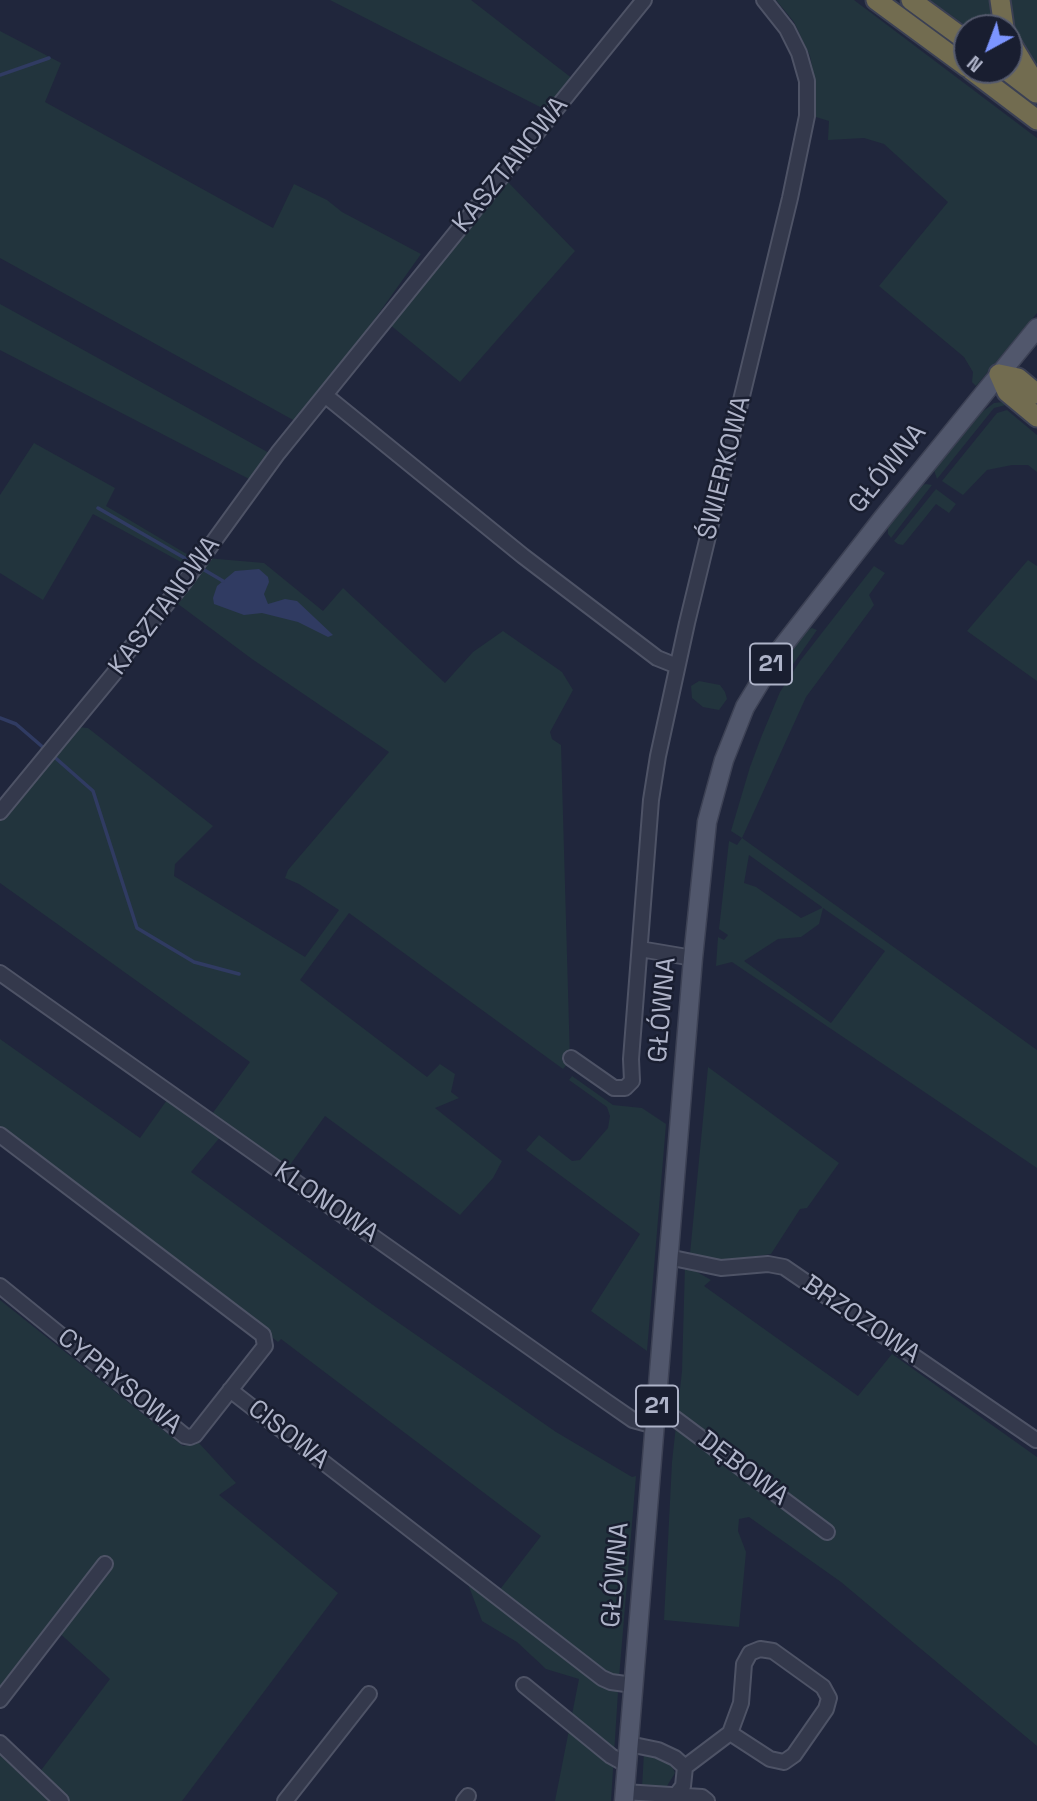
<!DOCTYPE html>
<html>
<head>
<meta charset="utf-8">
<style>
	body { margin:0 }
	#map { position:relative; width:1037px; height:1801px; overflow:hidden; background:#20263c; font-family:"Space Grotesk",sans-serif }
	canvas { display:block }
	.north { position:absolute; left:953px; top:14px; width:70px; height:70px; box-sizing:border-box; background:#191e30; border:2px solid #555a6d; border-radius:50%; rotate:221deg; font-size:19px; font-weight:700; line-height:28px; text-align:center; color:#aeb3c8 }
	.north::after { content:''; display:block; margin:auto; width:24px; height:32px; background:#7c95ff; clip-path:polygon(50% 0,100% 100%,50% 72%,0 100%) }
</style>
</head>
<body>
<div id="map">
<canvas width="1037" height="1801"></canvas>
<div class="north">N</div>
</div>
<script>
const ctx = document.querySelector('canvas').getContext('2d');
ctx.lineJoin = 'round';
function fill(path, color) {
  ctx.fillStyle = color;
  ctx.fill(path, 'evenodd');
}
function poly(rows) {
  const path = new Path2D();
  for (const r of rows) {
    path.moveTo(r[0], r[1]);
    for (let i = 2; i < r.length; i += 2) path.lineTo(r[i], r[i + 1]);
  }
  return path;
}
function stroke(path, color, width, dash) {
  ctx.strokeStyle = color;
  ctx.lineWidth = width;
  ctx.lineCap = dash ? 'butt' : 'round';
  ctx.setLineDash(dash || []);
  ctx.stroke(path);
}
function drawText(font, color, halo, rows, align = 'center') {
  ctx.font = font + ' "Space Grotesk",sans-serif';
  ctx.lineWidth = 5;
  ctx.setLineDash([]);
  ctx.textBaseline = 'middle';
  ctx.strokeStyle = halo;
  ctx.fillStyle = color;
  for (const [text, x, y, turn = 0] of rows) {
    ctx.save();
    ctx.translate(x, y);
    ctx.rotate((+turn || 0) * Math.PI / 180);
    ctx.textAlign = isNaN(turn) ? turn : align;
    if (halo) ctx.strokeText(text, 0, 0);
    ctx.fillText(text, 0, 0);
    ctx.restore();
  }
}
const green = poly([
	[330,0,471,0,573,79,548,111],
	[776,0,854,0,1037,138,1037,313,976,386,972,382,973,372,964,357,879,286,948,202,884,144,864,138,828,140,829,121,816,117,815,81,810,56,794,22],
	[930,0,991,0,995,28,969,28],
	[1005,0,1037,0,1037,72,1013,37],
	[0,31,61,63,45,102,273,228,294,184,327,200,342,212,421,254,347,358,295,421,0,258],
	[506,180,575,251,460,382,389,324],
	[0,304,60,337,271,454,251,480,0,350],
	[1003,402,1010,404,994,408,937,479,934,470,982,412,994,403],
	[1007,410,1037,435,1037,472,1028,465,1012,465,987,470,963,495,942,481,997,413],
	[34,443,115,488,106,506,195,559,190,567,93,514,43,600,0,573,0,495],
	[926,484,932,485,891,538,888,534,888,527,923,485],
	[936,489,956,504,949,513,936,504,903,545,898,544,894,541],
	[206,558,264,563,323,611,343,588,445,683,473,652,503,631,562,672,573,690,550,732,552,739,561,745,570,1061,563,1069,349,913,300,980,427,1077,440,1064,455,1074,451,1092,459,1098,435,1108,502,1161,493,1178,460,1215,325,1116,287,1169,212,1114,250,1062,0,883,0,820,77,727,88,728,213,826,175,864,174,876,305,957,339,910,299,884,285,878,288,870,389,752,252,659,174,601],
	[1028,560,1037,566,1037,681,967,631],
	[874,566,885,573,869,595,874,605,806,697,742,838,1037,1050,1037,1168,732,962,716,966,718,937,724,940,728,935,719,929,729,841,737,845,742,838,731,831,750,767,762,735,780,692,800,661],
	[749,855,822,907,822,908,801,918,756,887,744,883],
	[823,908,885,951,831,1023,744,961,778,939,801,937,819,924],
	[812,628,817,630,780,683,778,682,775,675,788,654,805,631],
	[699,681,720,685,725,692,727,699,719,710,703,707,692,698,691,686],
	[0,1039,140,1138,167,1100,221,1136,191,1172,373,1305,556,1432,632,1477,636,1476,619,1678,613,1678,498,1592,541,1536,281,1339,278,1342,0,1130],
	[708,1067,839,1163,807,1208,800,1209,771,1254,725,1261,690,1254],
	[572,1076,613,1105,642,1108,666,1124,647,1351,591,1311,640,1234,526,1150,539,1135,572,1161,580,1160,608,1128,610,1116,607,1107,569,1080],
	[685,1265,711,1280,704,1286,858,1396,892,1354,1037,1457,1037,1746,841,1582,749,1517,739,1519,738,1531,746,1552,739,1627,664,1620,672,1462,682,1371],
	[0,1300,183,1446,198,1442,236,1483,219,1495,338,1593,182,1801,69,1801,39,1773,110,1679,55,1629,0,1700],
	[468,1584,593,1677,618,1692,611,1801,555,1801,579,1679,546,1669,517,1642,482,1621],
	[0,1752,53,1801,0,1801],
	[644,1752,671,1763,675,1773,667,1786,661,1789,642,1788]
]);
const water = poly([
	[259,569,268,577,269,582,264,594,268,604,285,599,297,601,333,635,328,637,298,622,262,613,244,615,214,604,213,598,217,586,235,571]
]);
const stream = poly([
	[0,75,49,58],
	[98,508,195,564],
	[201,568,223,581],
	[0,718,16,724,45,749],
	[51,754,93,791,137,928,194,962,239,974]
]);
const minor = poly([
	[326,396,523,556,657,658,677,666],
	[0,812,116,671,116,666,185,581,278,453,644,0],
	[640,949,693,958],
	[0,973,607,1402,633,1420,655,1426],
	[571,1058,614,1088,625,1088,632,1081,631,1059,651,800,658,756,687,623,790,198,807,116,807,81,799,53,787,29,764,0],
	[0,1135,263,1335,265,1346,195,1435,190,1437,185,1436,0,1286],
	[668,1257,721,1268,768,1264,784,1267,1036,1440],
	[230,1390,602,1678,611,1682,633,1685],
	[656,1410,669,1414,827,1532],
	[524,1685,611,1756,627,1765],
	[0,1700,105,1564],
	[0,1743,61,1801],
	[629,1744,658,1750,675,1758,685,1767],
	[685,1767,730,1733,741,1703,744,1664,750,1653,760,1649,773,1651,823,1687,829,1698,826,1709,794,1755,784,1762,770,1759,730,1733],
	[624,1792,702,1797,707,1801],
	[676,1795,683,1786,685,1767],
	[285,1801,369,1694],
	[464,1801,468,1796]
]);
const major = poly([
	[624,1801,693,958,707,822,724,760,745,707,779,651,882,519,1037,328]
]);
const highway = poly([
	[876,0,967,67],
	[911,0,967,41],
	[1000,0,1004,28],
	[1009,40,1037,86],
	[971,70,1037,120],
	[1006,70,1036,93],
	[999,374,1007,392,1037,417],
	[999,374,1018,378,1037,394]
]);
const shields = [
	[771,664,42],
	[657,1406,42]
];
const shieldNames = [
	["21",771,664],
	["21",657,1406]
];
const streetNames = [
	["KASZTANOWA",511,165,-51],
	["ŚWIERKOWA",725,468,-76],
	["GŁÓWNA",888,469,-51],
	["KASZTANOWA",165,606,-53],
	["GŁÓWNA",663,1010,-85],
	["KLONOWA",326,1203,35],
	["BRZOZOWA",861,1320,34],
	["CYPRYSOWA",119,1382,39],
	["CISOWA",288,1435,38],
	["DĘBOWA",743,1469,37],
	["GŁÓWNA",616,1575,-85]
];
fill(green, '#22343d');
fill(water, '#303b62');
stroke(stream, '#303b62', 3.5);
stroke(minor, '#4e5366', 18);
stroke(major, '#3d4255', 21);
stroke(highway, '#3b4053', 23);
stroke(minor, '#34394c', 14);
stroke(major, '#51576c', 18);
stroke(highway, '#726c50', 19);
for (const [x, y, w] of shields) {
  const box = new Path2D();
  box.roundRect(x - w / 2, y - 20.5, w, 41, 5);
  ctx.fillStyle = '#191e30';
  ctx.fill(box);
  stroke(box, '#aeb3c8', 2);
}
drawText('bold 24px', '#aeb3c8', null, shieldNames);
drawText('26px', '#aeb3c8', '#191e30', streetNames);
</script>
</body>
</html>
